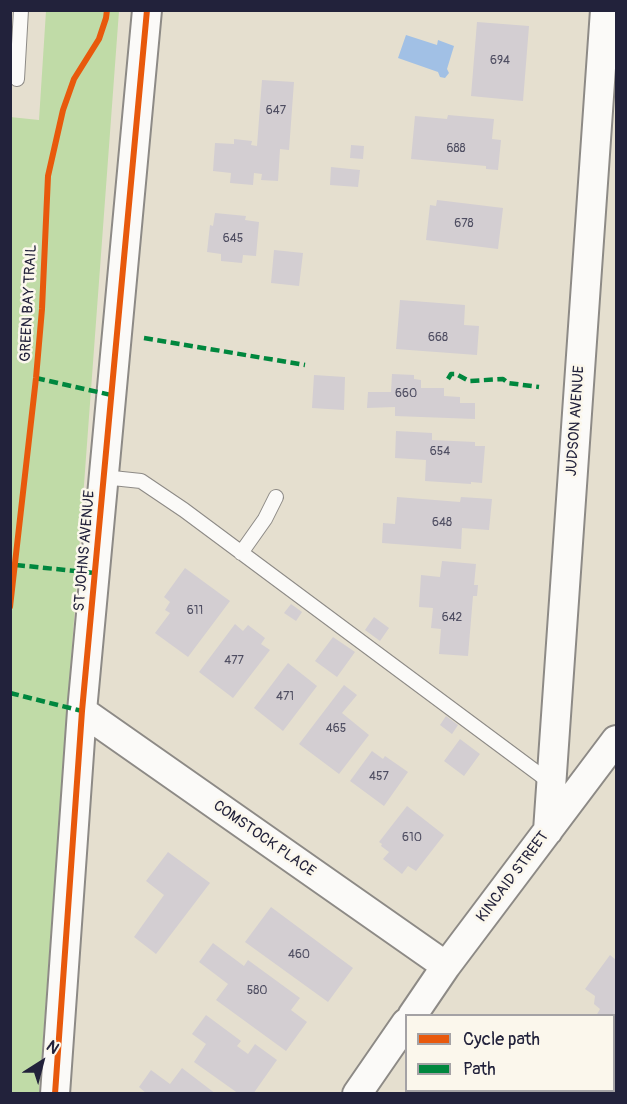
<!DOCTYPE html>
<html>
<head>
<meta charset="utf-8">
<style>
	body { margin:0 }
	#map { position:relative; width:627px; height:1104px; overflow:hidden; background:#e5dfcf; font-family:Pangolin,sans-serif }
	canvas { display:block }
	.frame { position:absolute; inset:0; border:12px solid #22223b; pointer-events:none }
	.legend { position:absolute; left:405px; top:1014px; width:210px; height:78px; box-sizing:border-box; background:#fbf7ec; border:2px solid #a4a2a5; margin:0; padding:8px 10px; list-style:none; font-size:18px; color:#22223b }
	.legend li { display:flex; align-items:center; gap:12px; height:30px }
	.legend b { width:30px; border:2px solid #a4a2a5 }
	.north { position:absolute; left:12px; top:1032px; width:60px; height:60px; -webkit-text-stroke:4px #fbf7ec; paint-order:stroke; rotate:36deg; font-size:16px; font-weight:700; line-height:24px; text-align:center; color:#22223b }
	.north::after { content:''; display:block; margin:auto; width:21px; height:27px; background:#22223b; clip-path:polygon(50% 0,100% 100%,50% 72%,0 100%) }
</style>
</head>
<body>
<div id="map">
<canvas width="627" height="1104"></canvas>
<div class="frame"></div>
<ul class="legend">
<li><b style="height:8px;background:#e8590c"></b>Cycle path</li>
<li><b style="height:8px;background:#00873e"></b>Path</li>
</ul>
<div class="north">N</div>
</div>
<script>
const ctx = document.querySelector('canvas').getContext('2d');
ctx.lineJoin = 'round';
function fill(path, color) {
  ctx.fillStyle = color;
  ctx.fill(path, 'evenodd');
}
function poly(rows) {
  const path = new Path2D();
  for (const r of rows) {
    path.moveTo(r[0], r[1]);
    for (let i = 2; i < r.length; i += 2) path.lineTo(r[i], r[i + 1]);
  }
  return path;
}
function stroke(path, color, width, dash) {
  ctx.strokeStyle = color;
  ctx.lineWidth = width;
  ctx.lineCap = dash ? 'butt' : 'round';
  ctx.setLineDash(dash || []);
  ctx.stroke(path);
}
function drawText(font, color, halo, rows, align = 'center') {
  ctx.font = font + ' Pangolin,sans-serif';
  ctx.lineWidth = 5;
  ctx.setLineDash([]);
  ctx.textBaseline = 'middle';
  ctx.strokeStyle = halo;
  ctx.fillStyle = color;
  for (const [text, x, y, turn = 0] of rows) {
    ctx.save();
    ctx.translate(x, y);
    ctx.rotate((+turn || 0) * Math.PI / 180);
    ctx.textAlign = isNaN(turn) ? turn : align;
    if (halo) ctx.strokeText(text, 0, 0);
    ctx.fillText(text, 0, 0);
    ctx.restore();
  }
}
const green = poly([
	[46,11,119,11,39,1093,11,1094,10,117,39,120]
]);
const water = poly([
	[406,35,437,45,438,40,454,46,447,69,449,73,445,78,440,77,438,72,398,58]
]);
const building = poly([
	[477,22,529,26,523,101,471,96],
	[262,80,294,82,289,150,280,149,278,181,261,180,262,174,254,173,253,185,230,183,231,173,213,171,215,143,234,144,234,139,252,141,251,145,257,146],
	[448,115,494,119,492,139,501,140,498,170,486,169,486,166,411,159,415,116,447,119],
	[351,145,364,146,363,159,350,158],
	[331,167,360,170,358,187,330,185],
	[437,200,503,208,498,249,426,240,430,205,436,206],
	[215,213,246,216,245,220,259,222,256,256,243,255,242,263,221,261,221,254,207,252,210,225,213,226],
	[274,250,303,253,299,286,271,283],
	[400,300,465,305,464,325,479,326,477,355,396,349],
	[392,374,414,375,414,379,421,380,421,388,444,388,444,396,460,397,460,403,475,403,475,419,395,416,395,407,367,408,368,392,391,392],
	[314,375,345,377,344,410,312,408],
	[396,431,432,433,432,440,475,442,475,446,485,446,482,483,471,482,471,484,425,481,426,460,395,458],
	[397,497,460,502,461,497,492,499,489,530,462,528,461,549,382,543,383,523,395,524],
	[442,561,476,564,474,585,478,585,477,596,473,596,468,656,439,654,441,629,431,628,433,608,419,607,421,575,440,577],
	[185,568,230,601,188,657,155,633,170,613,165,610,170,602,164,597],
	[291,604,302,612,296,621,284,613],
	[374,617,389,628,380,641,365,630],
	[235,624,243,631,248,625,265,638,261,644,270,650,233,698,199,672],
	[333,637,355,652,337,677,315,661],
	[288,663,317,686,283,731,254,708],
	[344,685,357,695,342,713,369,735,339,774,299,744],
	[446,716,458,725,452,734,440,725],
	[460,739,480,754,464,776,444,761],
	[372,751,383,759,385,756,408,772,384,806,350,781],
	[407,806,444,835,416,871,408,866,402,874,383,859,389,852,381,846,382,844,379,842],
	[168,852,210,883,156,954,134,937,164,895,146,881],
	[271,907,353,968,328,1002,245,942],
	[213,943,244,966,248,960,300,998,291,1010,307,1022,286,1051,216,1000,228,984,199,962],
	[610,955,616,960,616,1039,614,1037,614,1016,596,1016,600,1009,594,1004,595,996,585,989],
	[206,1015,241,1041,237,1046,248,1054,255,1044,277,1060,253,1094,239,1094,194,1062,206,1044,192,1034],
	[182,1068,216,1094,147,1094,139,1087,151,1070,170,1084],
	[502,1090,566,1090,564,1094,500,1094]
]);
const lane = poly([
	[17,79,21,10],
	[103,477,141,481,184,510,551,783],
	[241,553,265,519,276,497]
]);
const street = poly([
	[82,711,446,966],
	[548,831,605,10],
	[412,1016,446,966,616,740],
	[55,1094,82,711,147,10],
	[357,1094,406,1023]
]);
const quiet = poly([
	[144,338,305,365],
	[36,378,111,395],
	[448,379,451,374,456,374,469,381,503,379,508,383,539,387],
	[16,565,95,573],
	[10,693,82,711]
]);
const cycleway = poly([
	[10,607,36,378,42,309,48,176,63,110,74,79,99,39,106,18,107,10],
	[55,1094,82,711,147,10]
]);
const numberNames = [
	["694",500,61],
	["647",276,111],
	["688",456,149],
	["678",464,224],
	["645",233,239],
	["668",438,338],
	["660",406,394],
	["654",440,452],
	["648",442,523],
	["611",195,611],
	["642",452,618],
	["477",234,661],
	["471",285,697],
	["465",336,729],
	["457",379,777],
	["610",412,838],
	["460",299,955],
	["580",257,991]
];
const streetNames = [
	["GREEN BAY TRAIL",29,303,-87],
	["JUDSON AVENUE",576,421,-86],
	["ST JOHNS AVENUE",85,551,-85],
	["COMSTOCK PLACE",264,839,35],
	["KINCAID STREET",513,877,-53]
];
fill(green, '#c0dba7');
fill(water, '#a1c0e5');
fill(building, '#d3ced2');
stroke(lane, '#8d8a86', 16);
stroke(street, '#8d8a86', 32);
stroke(lane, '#fbfaf8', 14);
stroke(street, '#fbfaf8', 28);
stroke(quiet, '#00873e', 4.5, [9, 4.5]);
stroke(cycleway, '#e8590c', 6);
drawText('12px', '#4e4d61', null, numberNames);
drawText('15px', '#22223b', '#fbf7ec', streetNames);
</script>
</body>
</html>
